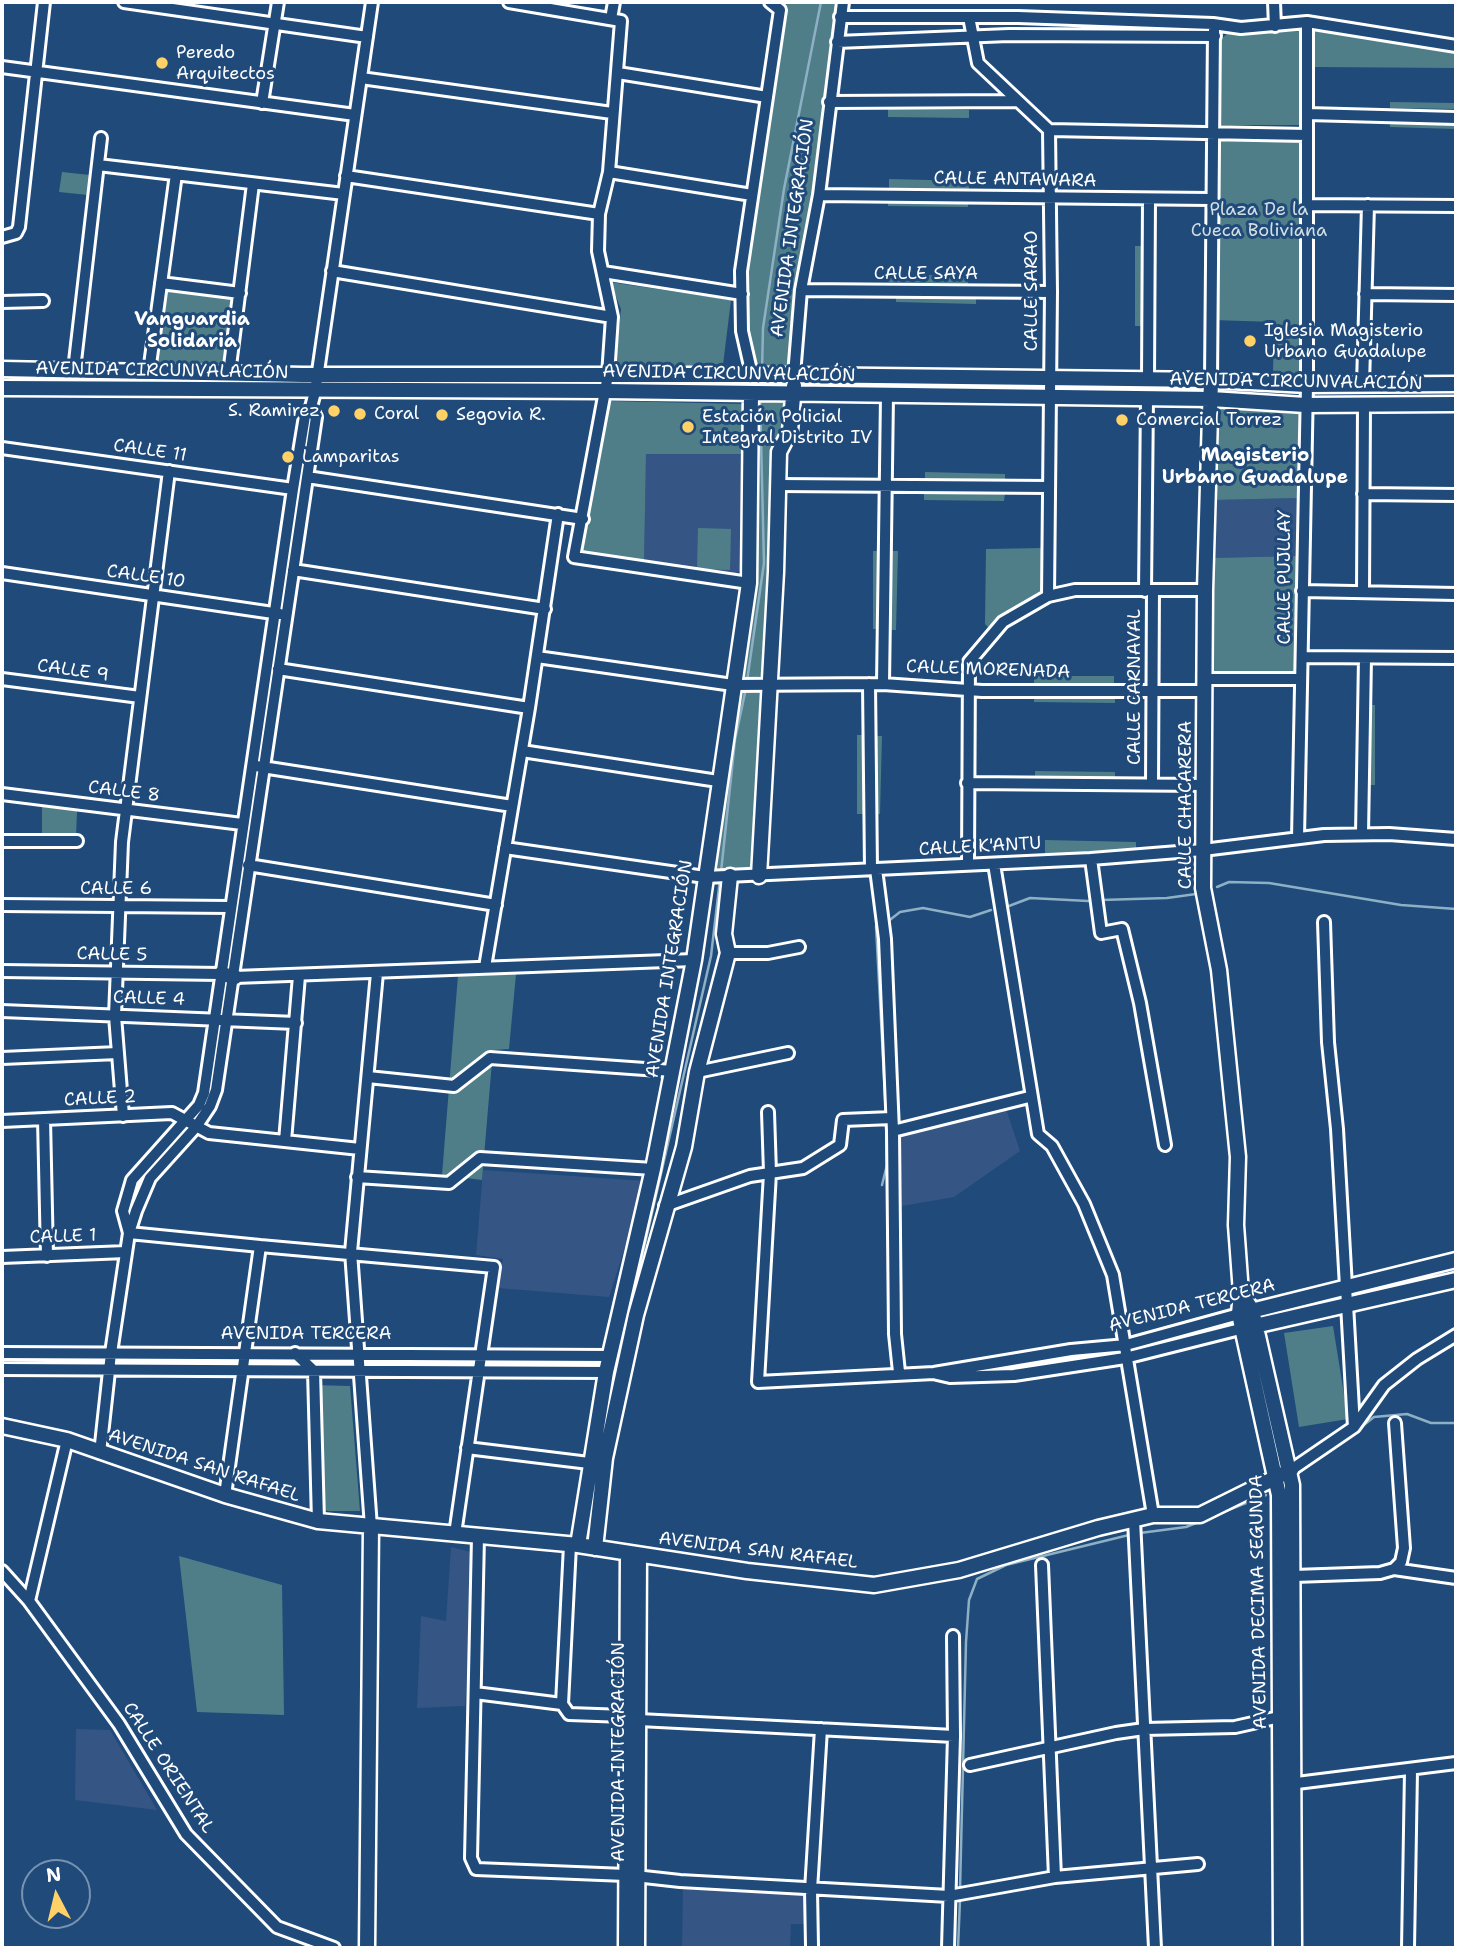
<!DOCTYPE html>
<html>
<head>
<meta charset="utf-8">
<style>
	body { margin:0 }
	#map { position:relative; width:1458px; height:1950px; overflow:hidden; background:#1f4a7a; font-family:"Shantell Sans",sans-serif }
	canvas { display:block }
	.frame { position:absolute; inset:0; border:4px solid #fff; pointer-events:none }
	.north { position:absolute; left:21px; top:1859px; width:70px; height:70px; box-sizing:border-box; background:#1f4a7a; border:2px solid #7992af; border-radius:50%; rotate:353deg; font-size:19px; font-weight:700; line-height:28px; text-align:center; color:#fff }
	.north::after { content:''; display:block; margin:auto; width:24px; height:32px; background:#ffd166; clip-path:polygon(50% 0,100% 100%,50% 72%,0 100%) }
</style>
</head>
<body>
<div id="map">
<canvas width="1458" height="1950"></canvas>
<div class="frame"></div>
<div class="north">N</div>
</div>
<script>
const ctx = document.querySelector('canvas').getContext('2d');
ctx.lineJoin = 'round';
function fill(path, color) {
  ctx.fillStyle = color;
  ctx.fill(path, 'evenodd');
}
function poly(rows) {
  const path = new Path2D();
  for (const r of rows) {
    path.moveTo(r[0], r[1]);
    for (let i = 2; i < r.length; i += 2) path.lineTo(r[i], r[i + 1]);
  }
  return path;
}
function stroke(path, color, width, dash) {
  ctx.strokeStyle = color;
  ctx.lineWidth = width;
  ctx.lineCap = dash ? 'butt' : 'round';
  ctx.setLineDash(dash || []);
  ctx.stroke(path);
}
function drawText(font, color, halo, rows, align = 'center') {
  ctx.font = font + ' "Shantell Sans",sans-serif';
  ctx.lineWidth = 6;
  ctx.setLineDash([]);
  ctx.textBaseline = 'middle';
  ctx.strokeStyle = halo;
  ctx.fillStyle = color;
  for (const [text, x, y, turn = 0] of rows) {
    ctx.save();
    ctx.translate(x, y);
    ctx.rotate((+turn || 0) * Math.PI / 180);
    ctx.textAlign = isNaN(turn) ? turn : align;
    if (halo) ctx.strokeText(text, 0, 0);
    ctx.fillText(text, 0, 0);
    ctx.restore();
  }
}
const built = poly([
	[646,454,743,454,741,570,734,575,644,563],
	[1299,498,1298,556,1213,558,1213,500],
	[1006,1109,1020,1151,954,1197,902,1206,900,1138,904,1135],
	[483,1170,646,1181,609,1297,498,1288,503,1259,476,1255],
	[451,1547,475,1553,465,1706,417,1708,421,1616,446,1621],
	[76,1729,110,1730,157,1810,75,1800],
	[683,1886,806,1894,805,1924,791,1924,790,1948,682,1948]
]);
const green = poly([
	[780,2,840,2,790,368,752,367,745,282,785,7],
	[1312,27,1456,52,1456,68,1313,67],
	[1302,31,1303,125,1216,125,1217,43,1228,33],
	[1390,102,1456,103,1456,109,1390,108],
	[888,109,969,110,969,118,888,117],
	[1390,121,1456,122,1456,129,1390,127],
	[1221,141,1299,141,1304,145,1301,374,1273,374,1274,322,1213,320,1216,143],
	[62,172,90,175,88,195,59,192],
	[889,179,969,181,969,189,889,188],
	[888,198,968,199,968,207,888,206],
	[1135,246,1143,246,1144,326,1135,326],
	[888,274,968,276,968,284,887,282],
	[610,282,731,300,722,373,615,370,621,309],
	[167,289,231,297,226,363,162,365,156,361],
	[896,294,976,295,976,304,896,302],
	[801,380,1041,382,1040,393,801,389,798,382],
	[609,401,744,404,743,454,646,454,644,563,576,558,587,527],
	[755,402,788,402,785,427,773,447,771,565,763,675,753,679,743,678,756,584],
	[1214,409,1300,410,1299,498,1213,500],
	[925,472,1005,474,1005,482,925,481],
	[924,491,1005,493,1004,501,924,500],
	[698,528,731,529,730,570,697,569],
	[1043,548,1042,592,990,629,985,624,986,549],
	[873,551,881,551,880,629,873,629],
	[890,551,898,551,896,630,890,630],
	[1298,556,1297,673,1211,674,1212,558],
	[1034,676,1114,676,1114,683,1034,683],
	[736,691,762,692,751,869,711,870],
	[1034,695,1115,695,1115,703,1034,702],
	[1368,705,1375,705,1375,785,1368,785],
	[857,735,865,735,864,814,857,814],
	[874,736,882,736,880,814,874,814],
	[1035,771,1115,772,1115,779,1035,778],
	[42,806,77,811,76,837,42,836],
	[1045,840,1136,842,1136,848,1045,855],
	[516,974,509,1049,493,1050,482,1180,442,1175,458,975],
	[1333,1326,1348,1419,1299,1427,1284,1333],
	[313,1385,350,1386,360,1511,328,1511,317,1508],
	[179,1556,282,1585,284,1715,197,1712]
]);
const stream = poly([
	[762,371,763,328,784,189,821,2],
	[747,681,764,563,760,399],
	[721,872,735,740,746,688],
	[1217,887,1229,882,1269,883,1401,905,1456,909],
	[1101,900,1167,898,1196,894],
	[1009,906,1030,898,1088,901],
	[886,923,900,912,923,908,970,917,991,910],
	[879,925,876,926,886,1115],
	[882,1185,887,1165,886,1122],
	[607,1409,711,956,720,879],
	[1360,1428,1374,1417,1407,1414,1431,1423,1456,1423],
	[589,1530,593,1502],
	[1140,1533,1186,1527,1266,1495],
	[960,1890,966,1642,969,1600,977,1579,1006,1565,1133,1534],
	[958,1948,960,1900]
]);
const street = poly([
	[124,2,367,37],
	[509,2,621,21,609,172,599,214,598,251,612,317,608,375,574,557,749,583],
	[1274,2,1275,26],
	[840,17,1018,17,1213,24,1241,28,1307,22,1456,46],
	[969,17,978,63,1049,130,1051,292,1048,596],
	[611,19,614,2],
	[837,42,1009,35,1215,36],
	[2,67,355,115],
	[618,73,767,97],
	[361,78,612,113],
	[829,102,1018,101],
	[262,103,278,2],
	[1307,114,1456,118],
	[1049,130,1307,135],
	[98,165,344,194],
	[609,172,752,195],
	[346,176,599,214],
	[819,195,1210,199],
	[1307,205,1456,206],
	[2,237,16,233,19,227,44,2],
	[332,271,612,317],
	[603,272,742,294],
	[161,283,240,293],
	[801,290,1051,292],
	[1365,294,1456,295],
	[2,302,43,301],
	[74,370,101,138],
	[149,372,176,174],
	[229,374,253,184],
	[752,375,742,331,741,271,780,10,770,2],
	[794,375,801,290,819,195,843,2],
	[1148,379,1149,199],
	[1211,380,1214,30],
	[1363,385,1368,205],
	[2,448,293,489],
	[307,477,583,519],
	[778,485,1049,487],
	[1363,494,1456,495],
	[293,570,545,609],
	[2,573,280,614],
	[1145,591,1147,399],
	[1302,591,1456,594],
	[1363,592,1364,406],
	[537,657,733,685,883,684,982,691,1205,691],
	[1302,657,1456,658],
	[278,669,529,708],
	[2,679,140,697],
	[1205,679,1301,679],
	[869,684,871,869],
	[883,684,887,396],
	[522,751,718,781],
	[256,766,512,806],
	[967,783,1205,785],
	[1152,784,1153,590],
	[2,794,242,824],
	[1362,834,1365,658],
	[1298,838,1307,385,1307,22],
	[2,841,77,841],
	[505,848,705,877,1091,859,1203,850,1324,835,1389,834,1456,839],
	[1091,859,1101,933,1122,929,1140,1003,1165,1145],
	[968,864,969,662,1003,622,1048,596,1075,590,1205,590],
	[994,864,1038,1134,1052,1146,1084,1204,1113,1275,1153,1515],
	[248,865,496,905],
	[876,869,885,939,893,1131,895,1334,899,1372],
	[2,905,230,907],
	[1324,922,1328,1042,1337,1129,1354,1427],
	[728,953,768,953,799,947],
	[485,967,529,708,558,514],
	[2,971,221,974],
	[235,977,694,960],
	[2,1011,296,1023],
	[2,1058,118,1053],
	[697,1072,788,1053],
	[368,1077,454,1086,490,1058,673,1071],
	[768,1112,770,1173,758,1382,934,1373,1071,1350,1126,1345,1239,1314],
	[123,1116,115,1016,122,842,169,471],
	[44,1119,47,1256],
	[2,1121,172,1113,209,1133,360,1149],
	[893,1131,1029,1097],
	[285,1141,299,976],
	[357,1177,449,1183,480,1158,653,1169],
	[665,1206,750,1176,803,1168,840,1145,843,1120,892,1118],
	[129,1233,123,1211,132,1180,199,1105,204,1093,293,489,305,416,311,407,315,392,372,2],
	[129,1233,260,1246],
	[2,1257,126,1252],
	[2,1353,609,1356],
	[295,1353,314,1371,318,1521],
	[2,1369,606,1372],
	[937,1374,950,1377,1014,1375,1125,1358,1244,1328],
	[467,1448,589,1463],
	[100,1453,111,1353,129,1233,136,1211,150,1178,196,1127,210,1106,216,1090,316,417,311,407],
	[1291,1470,1354,1427,1384,1385,1417,1359,1456,1335],
	[225,1495,260,1246,494,1267,455,1534],
	[1134,1520,1155,1948],
	[371,1527,351,1252,377,973],
	[478,1537,471,1858,476,1869,626,1875,680,1881,949,1896,1055,1877,1198,1864],
	[1042,1565,1055,1877],
	[1394,1569,1456,1578],
	[2,1571,29,1601,119,1724,186,1834,277,1927,334,1948],
	[1294,1576,1380,1573,1394,1569,1401,1562,1404,1548,1395,1423],
	[29,1601,67,1440],
	[475,1693,562,1704,569,1714,625,1716],
	[562,1704,570,1545],
	[639,1720,954,1736],
	[970,1765,1116,1733,1144,1729,1235,1727,1284,1716],
	[1289,1784,1456,1763],
	[812,1946,811,1890,821,1729],
	[948,1948,954,1736,953,1636],
	[1408,1948,1411,1771]
]);
const secondary = poly([
	[2,369,303,375,794,375,1211,380,1307,385,1456,384],
	[1211,380,1205,590,1203,888,1219,970,1238,1157,1236,1225,1241,1293,1239,1314,1279,1495,1281,1948],
	[2,388,605,391,1211,399,1305,405,1456,404],
	[759,876,776,572,779,452,790,431,794,386],
	[221,974,235,977],
	[1241,1293,1252,1310,1292,1485,1294,1948],
	[1243,1313,1456,1260],
	[1246,1328,1456,1280],
	[2,1426,67,1440,225,1495,318,1521,578,1545,747,1571,874,1585,959,1570,1098,1528,1153,1515,1200,1515,1291,1470],
	[578,1545,606,1372,653,1169,694,960,749,583,751,394],
	[595,1548,605,1458,636,1315,684,1147,697,1072,728,953,724,934,730,876],
	[367,1948,371,1527],
	[626,1948,628,1553],
	[637,1948,639,1555]
]);
const markers = [
	[162,63,7,"#ffd166"],
	[1250,341,7,"#ffd166"],
	[334,411,7,"#ffd166"],
	[360,414,7,"#ffd166"],
	[442,415,7,"#ffd166"],
	[1122,420,7,"#ffd166"],
	[688,427,7,"#ffd166"],
	[288,457,7,"#ffd166"]
];
const poiNames = [
	["Peredo",176,53],
	["Arquitectos",176,74],
	["Iglesia Magisterio",1264,331],
	["Urbano Guadalupe",1264,352],
	["S. Ramirez",320,411,"right"],
	["Coral",374,414],
	["Segovia R.",456,415],
	["Estación Policial",702,417],
	["Integral Distrito IV",702,438],
	["Comercial Torrez",1136,420],
	["Lamparitas",302,457]
];
const streetNames = [
	["CALLE ANTAWARA",1015,180,1],
	["AVENIDA INTEGRACIÓN",793,228,-82],
	["CALLE SAYA",926,274],
	["CALLE SARAO",1032,291,-90],
	["AVENIDA CIRCUNVALACIÓN",162,371,1],
	["AVENIDA CIRCUNVALACIÓN",729,374,1],
	["AVENIDA CIRCUNVALACIÓN",1296,382,1],
	["CALLE 11",150,451,8],
	["CALLE 10",146,577,8],
	["CALLE PUJLLAY",1285,577,-90],
	["CALLE MORENADA",988,670,2],
	["CALLE 9",73,671,8],
	["CALLE CARNAVAL",1135,687,-90],
	["CALLE 8",124,792,7],
	["CALLE CHACARERA",1186,805,-90],
	["CALLE K'ANTU",980,847,-3],
	["CALLE 6",116,889],
	["CALLE 5",112,955,1],
	["AVENIDA INTEGRACIÓN",670,969,-81],
	["CALLE 4",149,999,2],
	["CALLE 2",100,1099,-3],
	["CALLE 1",63,1237,-2],
	["AVENIDA TERCERA",1192,1306,-14],
	["AVENIDA TERCERA",306,1334],
	["AVENIDA SAN RAFAEL",204,1466,18],
	["AVENIDA SAN RAFAEL",758,1551,7],
	["AVENIDA DECIMA SEGUNDA",1259,1602,-91],
	["AVENIDA INTEGRACIÓN",619,1752,-90],
	["CALLE ORIENTAL",168,1768,57]
];
const parkNames = [
	["Plaza De la",1259,210],
	["Cueca Boliviana",1259,231]
];
const neighbourhoodNames = [
	["Vanguardia",192,320],
	["Solidaria",192,342],
	["Magisterio",1255,456],
	["Urbano Guadalupe",1255,478]
];
fill(built, '#355684');
fill(green, '#4f7e89');
stroke(stream, '#8eb0c4', 2.5);
stroke(street, '#fff', 16);
stroke(secondary, '#fff', 19);
stroke(street, '#1f4a7a', 10);
stroke(secondary, '#1f4a7a', 14);
for (const [x, y, r, color] of markers) {
  const dot = new Path2D();
  dot.arc(x, y, r, 0, 2 * Math.PI);
  ctx.fillStyle = color;
  ctx.fill(dot);
  stroke(dot, '#1f4a7a', 2.5);
}
drawText('18px', '#fff', '#1f4a7a', poiNames, 'left');
drawText('18px', '#fff', '#1f4a7a', streetNames);
drawText('18px', '#d3dfe2', '#1f4a7a', parkNames);
drawText('bold 19px', '#fff', '#1f4a7a', neighbourhoodNames);
</script>
</body>
</html>
